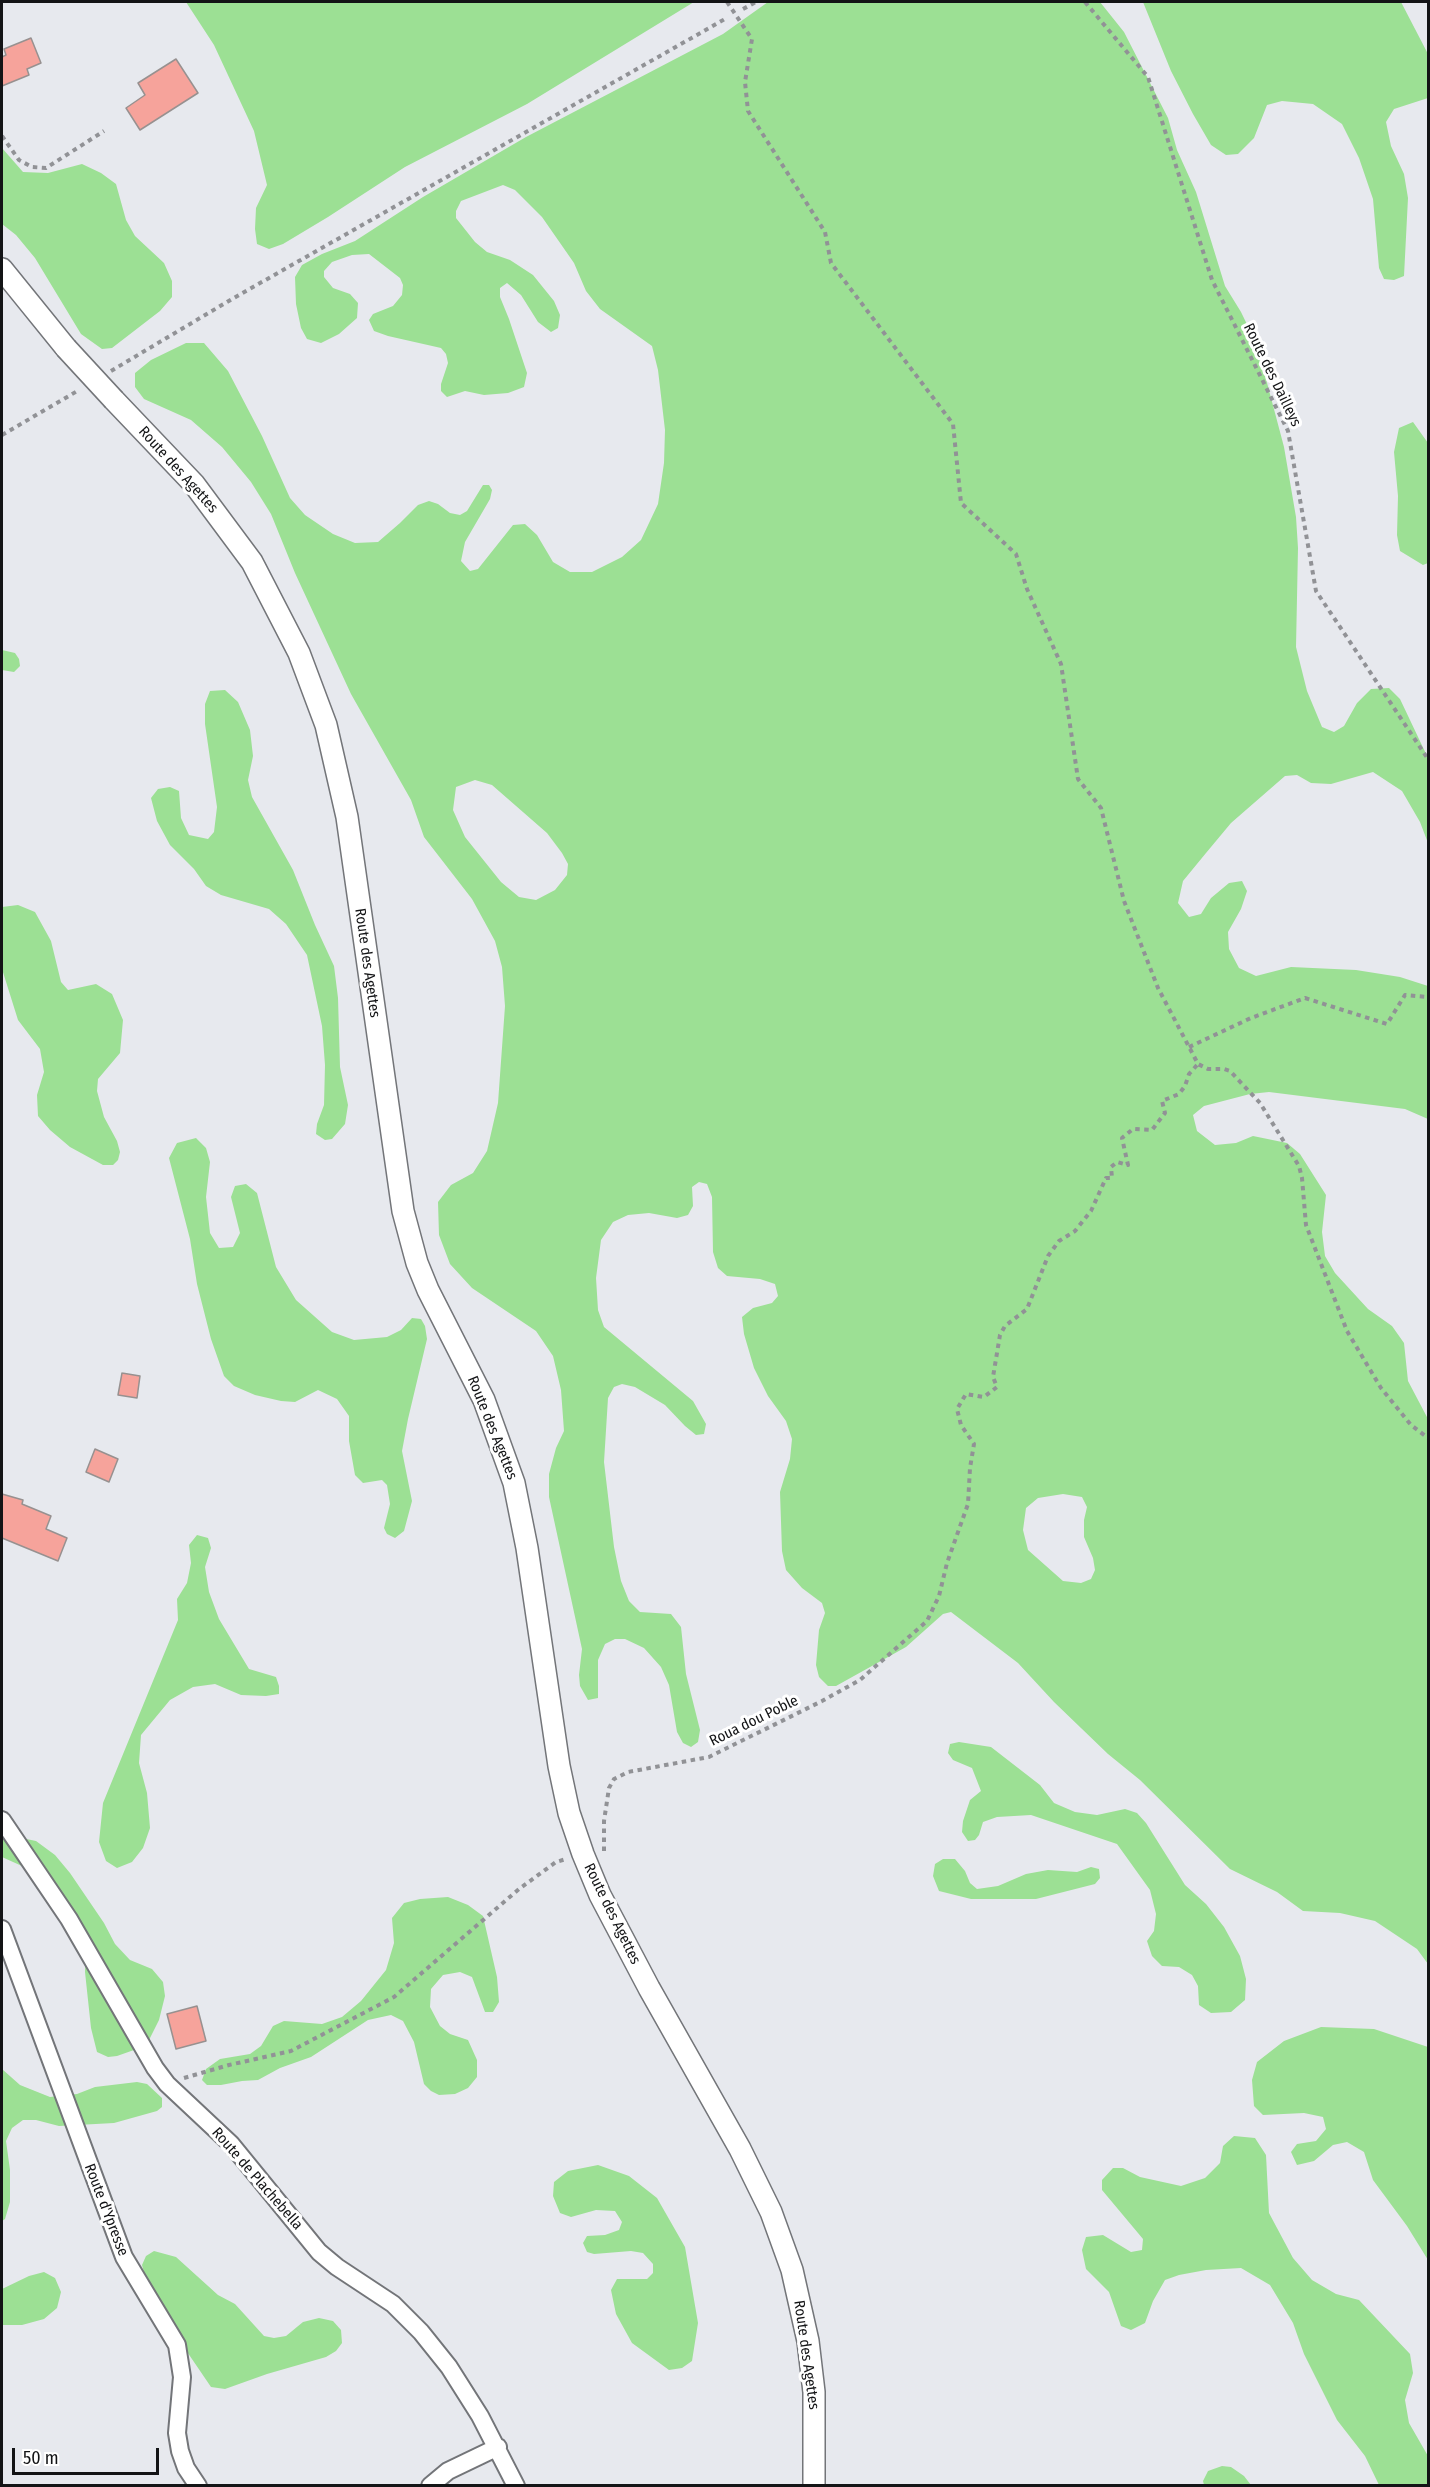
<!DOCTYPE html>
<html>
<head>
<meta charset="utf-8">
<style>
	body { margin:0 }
	#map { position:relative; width:1430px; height:2487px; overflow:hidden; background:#e7e9ee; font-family:"Fira Sans Condensed",sans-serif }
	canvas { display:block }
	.frame { position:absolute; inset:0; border:3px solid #131416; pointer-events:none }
	.scale { position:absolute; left:12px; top:2448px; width:147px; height:27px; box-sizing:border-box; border:3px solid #131416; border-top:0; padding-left:8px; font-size:18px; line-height:21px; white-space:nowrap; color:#131416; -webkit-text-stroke:4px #fff; paint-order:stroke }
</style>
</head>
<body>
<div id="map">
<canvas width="1430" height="2487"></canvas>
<div class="frame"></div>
<div class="scale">50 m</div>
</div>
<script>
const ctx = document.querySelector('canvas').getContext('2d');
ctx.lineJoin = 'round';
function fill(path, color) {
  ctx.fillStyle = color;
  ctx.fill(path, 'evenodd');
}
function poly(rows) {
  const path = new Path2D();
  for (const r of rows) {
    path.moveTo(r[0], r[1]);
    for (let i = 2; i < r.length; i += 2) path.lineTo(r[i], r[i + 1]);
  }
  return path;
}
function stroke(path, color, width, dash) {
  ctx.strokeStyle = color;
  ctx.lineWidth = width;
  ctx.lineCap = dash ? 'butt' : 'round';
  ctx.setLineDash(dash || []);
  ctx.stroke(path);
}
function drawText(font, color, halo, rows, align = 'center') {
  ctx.font = font + ' "Fira Sans Condensed",sans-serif';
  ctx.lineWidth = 6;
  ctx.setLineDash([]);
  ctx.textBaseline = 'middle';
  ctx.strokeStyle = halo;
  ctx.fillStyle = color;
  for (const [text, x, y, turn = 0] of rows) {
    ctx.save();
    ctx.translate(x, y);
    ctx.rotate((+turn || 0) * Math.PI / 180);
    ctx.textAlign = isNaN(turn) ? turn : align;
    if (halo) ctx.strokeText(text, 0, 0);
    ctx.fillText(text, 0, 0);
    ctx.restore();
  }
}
const green = poly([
	[186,2,694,2,527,104,405,167,328,217,283,244,269,249,257,244,255,229,256,208,267,185,254,131,214,45],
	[768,2,1100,2,1124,32,1168,118,1177,150,1196,192,1225,286,1241,312,1257,345,1284,447,1296,517,1298,548,1296,647,1307,691,1322,727,1334,732,1344,726,1357,703,1371,689,1389,688,1400,699,1428,758,1428,843,1420,822,1402,791,1373,772,1331,784,1311,783,1297,775,1285,776,1231,823,1206,853,1183,881,1178,903,1189,917,1201,914,1211,898,1229,883,1242,881,1247,891,1241,909,1228,932,1229,949,1239,968,1256,976,1291,967,1356,970,1400,977,1428,986,1428,1119,1405,1109,1269,1092,1250,1094,1204,1106,1193,1115,1197,1131,1215,1145,1236,1143,1253,1136,1287,1143,1300,1154,1326,1195,1322,1232,1325,1256,1335,1273,1368,1309,1392,1326,1404,1343,1408,1381,1428,1419,1428,1964,1417,1949,1375,1921,1340,1913,1303,1911,1277,1892,1230,1869,1140,1780,1108,1754,1054,1702,1018,1663,951,1612,943,1614,906,1647,836,1686,828,1686,819,1677,816,1665,819,1630,825,1613,822,1603,802,1588,786,1570,782,1551,780,1492,790,1459,792,1439,786,1421,768,1396,754,1368,744,1334,742,1317,753,1308,772,1303,778,1296,775,1284,760,1279,727,1276,718,1268,713,1252,712,1197,707,1184,699,1182,692,1187,693,1206,688,1215,677,1218,649,1213,628,1215,613,1222,601,1240,596,1278,598,1310,604,1327,693,1401,706,1424,704,1434,696,1435,685,1426,665,1405,635,1387,622,1384,614,1387,608,1398,604,1462,614,1547,621,1581,629,1601,640,1612,671,1614,681,1627,686,1674,700,1730,698,1742,691,1747,683,1743,677,1732,669,1685,661,1667,644,1648,625,1639,615,1639,605,1644,598,1660,598,1698,588,1700,580,1686,579,1675,582,1649,549,1497,549,1474,556,1448,564,1431,561,1390,553,1356,536,1331,472,1288,450,1264,439,1235,438,1202,451,1185,473,1173,487,1151,498,1103,505,1006,502,967,495,941,472,899,424,837,411,800,351,694,295,573,271,514,251,482,222,447,191,420,144,399,135,387,135,373,151,360,186,343,204,343,228,371,262,436,290,498,305,515,333,534,355,543,378,542,400,523,418,505,429,501,438,504,450,513,460,515,467,511,483,485,489,485,492,490,490,499,465,542,461,561,470,571,478,569,513,525,525,524,537,535,553,562,570,572,592,572,622,557,641,540,658,504,664,463,665,430,658,370,652,346,600,309,586,291,574,263,542,217,515,190,503,185,461,201,456,211,456,218,475,242,487,252,510,260,533,275,554,301,560,315,558,328,551,332,538,322,521,295,507,283,500,288,500,297,509,319,527,373,524,387,508,393,484,395,465,391,447,397,441,391,441,384,448,363,446,354,441,348,388,336,374,331,369,320,373,314,393,306,402,295,403,285,400,278,369,254,352,255,332,262,324,271,324,277,333,288,350,294,358,303,357,318,339,334,321,343,307,339,301,328,296,304,295,277,302,265,322,254,355,241,423,197,526,137,723,34],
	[475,780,492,785,547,833,562,853,568,864,567,875,555,890,536,900,519,897,501,882,465,837,453,810,456,787],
	[1063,1494,1082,1497,1087,1507,1084,1520,1084,1537,1093,1558,1095,1570,1091,1579,1081,1583,1063,1581,1028,1550,1023,1530,1026,1508,1038,1498],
	[1143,2,1401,2,1428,54,1428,98,1394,109,1386,122,1391,146,1404,174,1408,198,1404,276,1394,280,1384,279,1379,268,1373,199,1359,158,1342,124,1313,104,1282,101,1267,105,1254,138,1238,154,1226,155,1211,145,1193,114,1171,71],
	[2,148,23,172,48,173,82,164,101,173,116,184,126,220,135,236,164,263,172,281,172,297,160,311,112,348,102,349,81,334,35,258,16,235,2,224],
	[1413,422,1428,443,1428,563,1423,565,1400,551,1397,535,1398,496,1394,452,1399,428],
	[2,650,15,653,19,659,20,666,14,672,2,670],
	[225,690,238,702,250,730,253,756,248,780,252,797,293,870,315,925,334,966,338,998,340,1067,348,1105,345,1124,332,1139,325,1140,316,1134,317,1124,324,1105,325,1065,322,1026,307,955,286,924,269,909,221,895,206,886,194,869,170,845,157,821,151,798,158,789,170,787,179,791,181,818,189,835,208,839,214,832,217,807,205,724,205,704,210,691],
	[18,905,35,912,51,941,61,982,68,990,96,984,112,994,123,1020,120,1053,98,1079,97,1091,104,1117,117,1141,120,1152,118,1160,113,1165,103,1165,70,1147,50,1130,38,1116,37,1095,44,1072,40,1049,18,1020,2,969,2,907],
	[196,1138,206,1148,210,1162,206,1197,210,1233,219,1248,233,1247,240,1233,231,1197,235,1186,246,1184,257,1193,276,1267,296,1300,332,1332,354,1340,387,1337,401,1330,412,1318,421,1319,425,1326,427,1339,408,1419,402,1451,412,1501,404,1531,395,1538,387,1534,384,1528,390,1504,387,1485,382,1480,363,1483,355,1475,349,1441,349,1416,337,1399,318,1390,295,1402,281,1401,255,1395,234,1386,224,1376,211,1339,197,1284,190,1239,169,1158,177,1143],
	[197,1535,208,1538,211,1548,205,1567,209,1592,219,1619,249,1669,276,1677,279,1686,279,1694,266,1696,241,1695,215,1684,193,1687,170,1700,141,1735,139,1763,147,1793,150,1828,143,1848,132,1862,117,1868,106,1861,99,1842,103,1803,178,1620,177,1599,187,1583,191,1563,189,1545],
	[959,1742,991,1747,1040,1785,1054,1803,1075,1812,1097,1815,1125,1809,1137,1813,1146,1823,1185,1885,1206,1904,1224,1927,1240,1956,1246,1979,1245,2000,1231,2012,1211,2013,1199,2005,1198,1986,1192,1975,1179,1967,1162,1966,1152,1956,1147,1941,1154,1931,1156,1914,1150,1890,1117,1844,1031,1815,997,1817,983,1822,979,1835,975,1840,968,1841,962,1832,963,1821,970,1800,981,1791,972,1768,953,1760,948,1753,950,1744],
	[2,1834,36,1841,55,1855,70,1873,104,1923,115,1944,130,1960,152,1969,163,1982,165,1996,159,2020,149,2040,134,2050,117,2056,108,2057,97,2052,91,2028,85,1972,86,1942,83,1928,68,1903,44,1876,2,1857],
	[943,1859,955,1859,965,1871,970,1883,977,1889,998,1886,1026,1874,1048,1870,1077,1872,1091,1867,1099,1869,1100,1878,1095,1884,1036,1899,971,1899,939,1891,933,1876,935,1864],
	[448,1897,468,1905,483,1916,497,1977,499,2002,493,2012,485,2012,472,1977,460,1972,443,1975,431,1989,430,2007,440,2026,450,2034,468,2040,477,2060,477,2077,468,2088,455,2094,439,2095,431,2091,424,2084,414,2042,403,2021,391,2015,368,2020,311,2057,280,2068,258,2080,242,2081,221,2085,207,2085,202,2080,206,2069,220,2059,250,2054,261,2046,273,2026,284,2021,322,2024,342,2017,361,2001,386,1970,394,1943,392,1918,404,1903,420,1899],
	[1321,2027,1374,2029,1428,2047,1428,2260,1407,2226,1373,2180,1364,2152,1347,2142,1333,2145,1314,2161,1297,2165,1291,2152,1297,2144,1316,2141,1326,2129,1323,2117,1304,2113,1263,2115,1254,2106,1252,2080,1257,2062,1284,2041],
	[2,2069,20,2085,50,2097,77,2094,95,2087,137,2082,147,2084,162,2098,162,2107,157,2111,114,2123,59,2126,36,2120,23,2120,12,2128,6,2141,10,2170,10,2202,5,2219,2,2221],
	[1234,2136,1255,2138,1266,2155,1269,2213,1293,2258,1312,2280,1336,2294,1359,2300,1410,2354,1413,2373,1405,2400,1409,2423,1428,2456,1428,2485,1379,2485,1365,2456,1337,2420,1304,2354,1293,2323,1270,2285,1241,2268,1206,2270,1179,2275,1165,2280,1153,2301,1145,2323,1131,2330,1121,2326,1109,2292,1086,2269,1082,2250,1086,2237,1103,2235,1131,2252,1142,2250,1143,2239,1102,2190,1102,2180,1113,2168,1123,2168,1140,2177,1181,2186,1205,2178,1220,2163,1223,2146],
	[598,2165,629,2176,657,2198,685,2247,698,2323,692,2361,682,2368,669,2370,632,2343,616,2314,611,2290,617,2279,647,2279,653,2273,653,2264,643,2253,631,2251,594,2254,587,2252,583,2243,587,2236,605,2235,619,2230,622,2222,615,2211,596,2210,571,2217,560,2213,553,2196,554,2182,568,2171],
	[154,2251,176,2257,218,2295,235,2304,264,2336,274,2338,286,2336,303,2322,319,2318,333,2321,341,2330,342,2343,336,2351,326,2357,267,2374,225,2389,211,2387,177,2337,146,2280,142,2265,146,2256],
	[44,2272,55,2278,61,2292,57,2308,44,2319,22,2325,2,2325,2,2289,29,2276],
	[1222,2466,1231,2467,1244,2476,1251,2485,1204,2485,1203,2481,1208,2471]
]);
const building = poly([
	[31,38,41,63,27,69,29,75,2,86,2,57,6,55,4,49,31,38],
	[176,59,198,93,140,130,126,108,145,95,138,83,176,59],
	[122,1373,140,1376,137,1398,118,1395,122,1373],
	[95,1449,118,1459,109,1482,86,1472,95,1449],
	[2,1494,23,1500,22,1504,51,1516,46,1529,67,1538,58,1561,2,1538,2,1494],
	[197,2006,206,2041,176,2049,167,2014,197,2006]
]);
const path = poly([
	[727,2,752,39,745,82,748,111,825,232,831,263,953,424,961,503,1016,554,1027,589,1061,664,1078,779,1101,808,1124,901,1158,988,1198,1064,1208,1069,1224,1069,1230,1071,1260,1103,1299,1166,1302,1178,1306,1225,1347,1331,1381,1388,1411,1425,1428,1438],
	[1085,2,1148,77,1212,280,1288,431,1316,591,1428,759],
	[743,9,756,2],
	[2,136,19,160,32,167,46,168,104,131],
	[111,371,232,299,725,19],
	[2,435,79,390],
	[1189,1047,1251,1018,1305,998,1387,1024,1405,995,1428,997],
	[604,1851,604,1821,609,1788,614,1779,628,1772,709,1757,822,1701,860,1680,927,1621,939,1596,947,1563,968,1504,970,1468,974,1444,961,1425,957,1409,966,1394,984,1397,997,1387,993,1377,1000,1335,1005,1326,1027,1309,1048,1256,1059,1241,1075,1231,1091,1211,1106,1178,1112,1178,1111,1167,1117,1162,1128,1165,1122,1138,1133,1129,1152,1130,1165,1113,1162,1101,1179,1094,1185,1086,1189,1074,1198,1064],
	[184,2078,229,2065,291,2051,394,1997,519,1889,556,1862,566,1859]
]);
const minor = poly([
	[2,1820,69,1919,155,2068,167,2084,231,2144,319,2252,337,2267,393,2304,421,2332,449,2367,480,2416,516,2486],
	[2,1929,124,2257,177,2345,182,2377,177,2433,180,2451,186,2468,198,2486],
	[430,2486,448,2471,498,2447]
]);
const tertiary = poly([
	[2,269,66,348],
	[114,400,194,484,252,562,299,653,326,725,347,817,403,1211,417,1263,428,1290,484,1400,514,1483,527,1548,559,1766,569,1813,583,1854,600,1895,649,1988,740,2149,771,2212,792,2270,808,2341,814,2392,814,2486]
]);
const tertiaryBridge = poly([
	[66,348,114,400]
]);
const streetNames = [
	["Route des Dailleys",1272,375,64],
	["Route des Agettes",178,470,48],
	["Route des Agettes",367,963,82],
	["Route des Agettes",492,1428,68],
	["Roua dou Poble",754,1721,-26],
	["Route des Agettes",612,1914,64],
	["Route de Plachebella",257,2179,49],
	["Route d'Ypresse",106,2210,69],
	["Route des Agettes",806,2355,82]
];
fill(green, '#9ce094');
fill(building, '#f6a39b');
stroke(building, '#979190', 1.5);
stroke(minor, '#737579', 20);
stroke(tertiary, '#737579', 24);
stroke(path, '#919296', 4, [4.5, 4.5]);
stroke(minor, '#fff', 16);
stroke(tertiary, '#fff', 21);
stroke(tertiaryBridge, '#737579', 24, []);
stroke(tertiaryBridge, '#fff', 21);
drawText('15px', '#131416', '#fff', streetNames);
</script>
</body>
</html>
